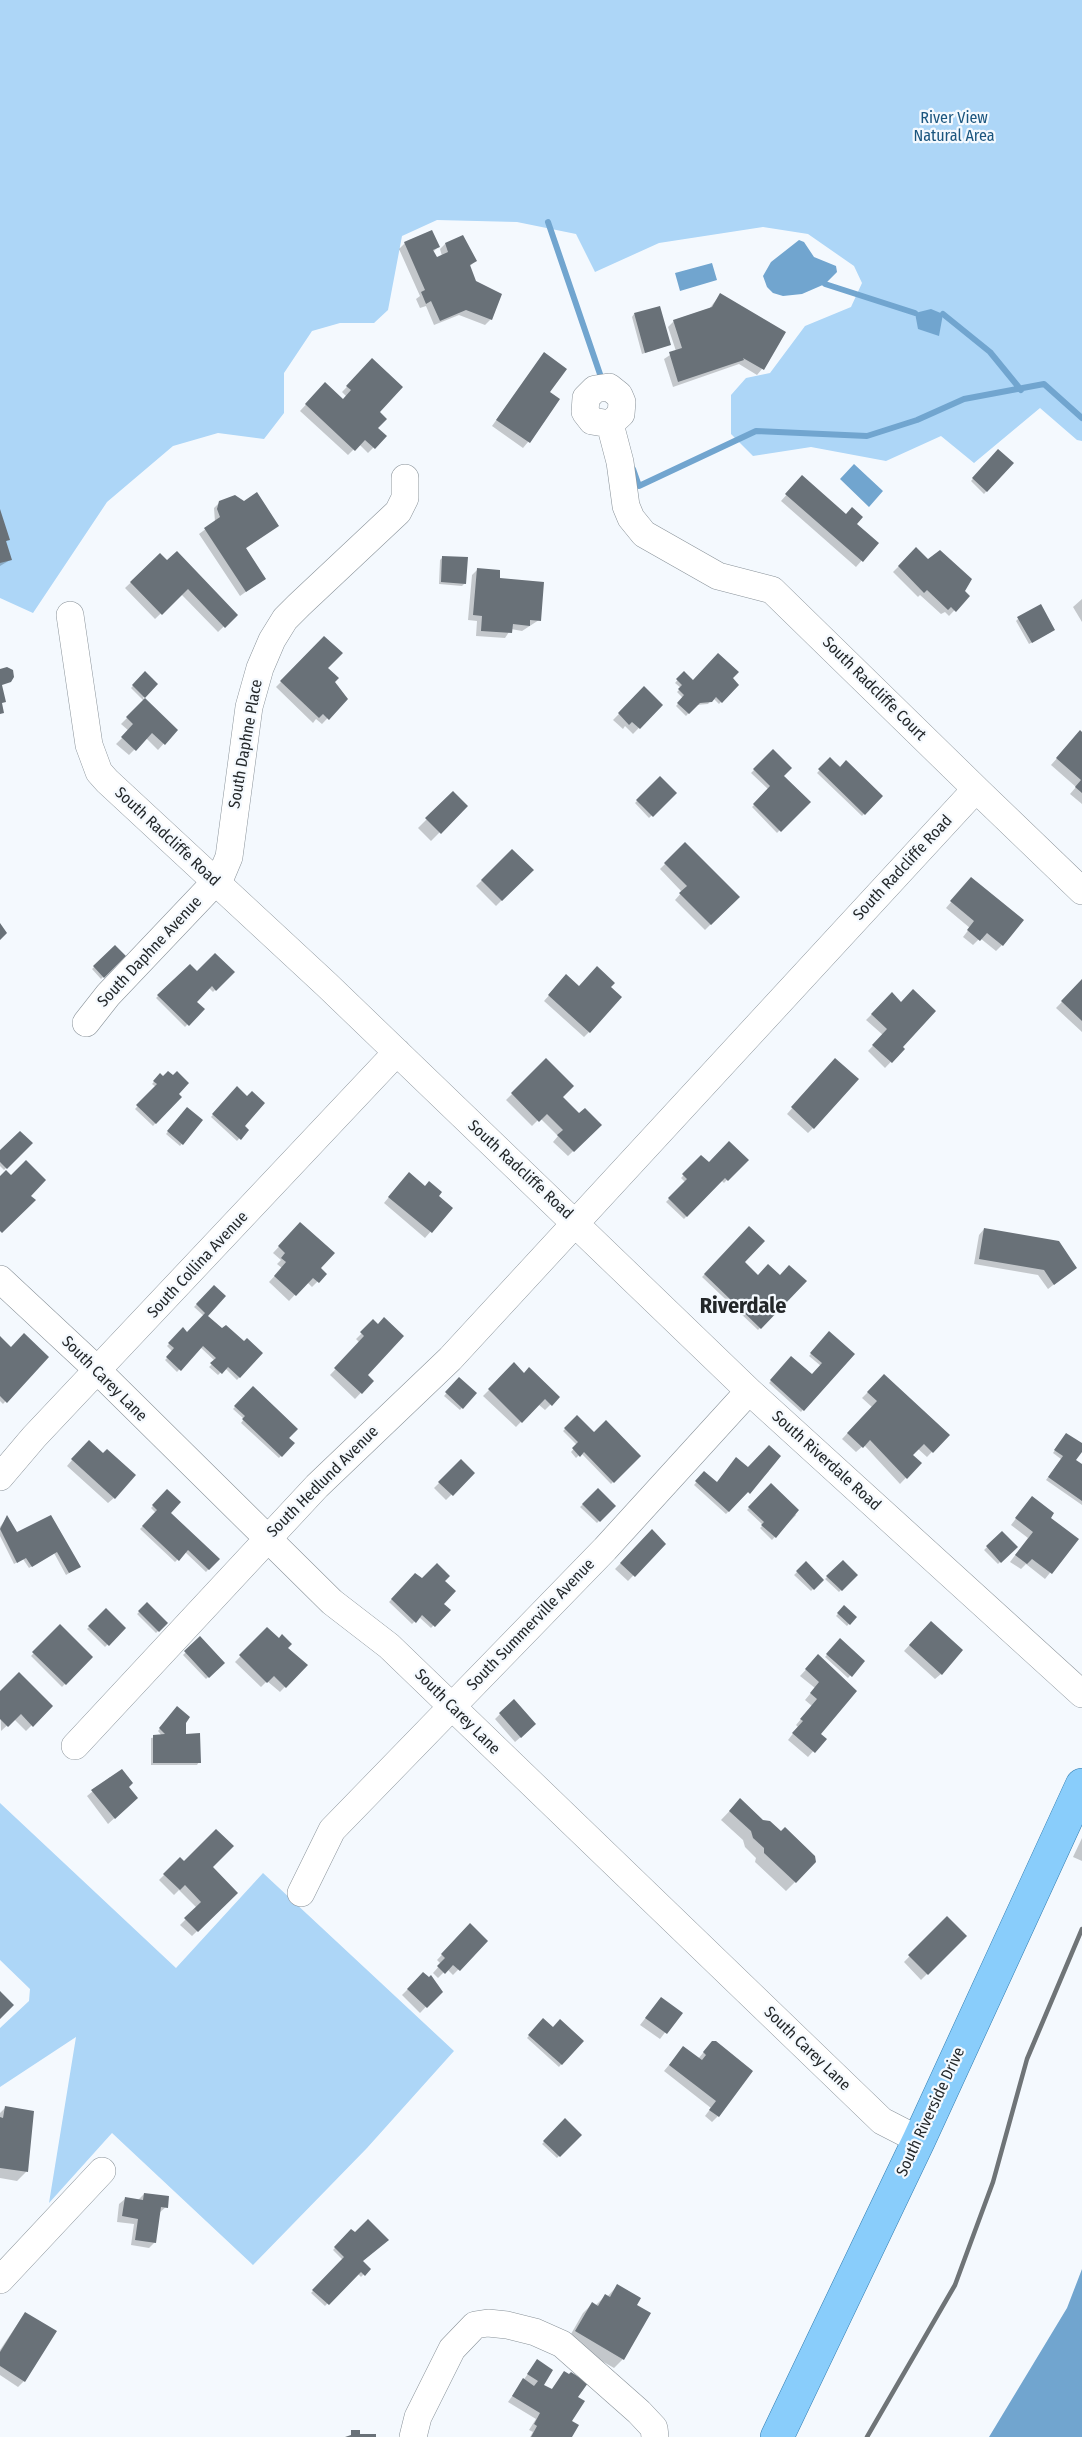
<!DOCTYPE html>
<html>
<head>
<meta charset="utf-8">
<style>
	body { margin:0 }
	canvas { display:block; background:#f4f9fe }
</style>
</head>
<body>
<canvas width="1082" height="2437"></canvas>
<script>
const ctx = document.querySelector('canvas').getContext('2d');
ctx.lineJoin = 'round';
function fill(path, color) {
  ctx.fillStyle = color;
  ctx.fill(path, 'evenodd');
}
function poly(rows) {
  const path = new Path2D();
  for (const r of rows) {
    path.moveTo(r[0], r[1]);
    for (let i = 2; i < r.length; i += 2) path.lineTo(r[i], r[i + 1]);
  }
  return path;
}
function stroke(path, color, width, dash) {
  ctx.strokeStyle = color;
  ctx.lineWidth = width;
  ctx.lineCap = dash ? 'butt' : 'round';
  ctx.setLineDash(dash || []);
  ctx.stroke(path);
}
function drawText(font, color, halo, rows, align = 'center') {
  ctx.font = font + ' "Fira Sans Condensed",sans-serif';
  ctx.lineWidth = 4.5;
  ctx.setLineDash([]);
  ctx.textBaseline = 'middle';
  ctx.strokeStyle = halo;
  ctx.fillStyle = color;
  for (const [text, x, y, turn = 0] of rows) {
    ctx.save();
    ctx.translate(x, y);
    ctx.rotate((+turn || 0) * Math.PI / 180);
    ctx.textAlign = isNaN(turn) ? turn : align;
    if (halo) ctx.strokeText(text, 0, 0);
    ctx.fillText(text, 0, 0);
    ctx.restore();
  }
}
const green = poly([
	[0,0,1082,0,1082,441,1077,440,1040,408,974,463,941,436,886,461,811,447,753,456,731,434,731,395,746,378,770,373,805,326,851,307,862,283,854,266,808,234,763,227,659,243,595,272,576,234,517,222,437,220,402,236,388,310,374,323,340,323,312,331,284,373,284,413,264,439,218,433,173,446,107,502,33,613,0,598],
	[0,1803,176,1968,263,1873,454,2051,367,2148,253,2265,112,2133,49,2203,76,2037,0,2087,0,2028,29,2001,30,1989,0,1960]
]);
const water = poly([
	[799,240,804,242,814,257,836,266,837,272,825,284,802,294,783,296,773,293,767,287,763,276,771,262],
	[712,263,717,280,680,291,675,273],
	[931,309,943,314,939,336,918,329,915,313],
	[854,464,883,491,869,507,840,479],
	[1082,2269,1082,2437,989,2437,1067,2308]
]);
const shadow = poly([
	[405,243,438,247,433,252,436,259,442,256,440,249,445,244,475,261,469,267,491,319,485,325,459,315,434,325,426,306,420,308,416,299,420,296,399,249],
	[720,295,762,369,757,375,739,364,673,387,664,359,676,351,668,327,674,321,709,309],
	[634,314,669,345,642,354,632,317],
	[544,354,548,393,528,442,523,448,492,426],
	[372,361,378,412,376,428,385,436,368,453,359,444,348,455,300,411,325,384,342,401,347,397,342,392],
	[998,451,1012,463,984,494,971,481],
	[797,483,877,543,856,567,781,501],
	[220,502,277,526,245,549,264,579,240,596,199,534,215,522,214,508],
	[0,513,8,539,5,543,10,560,0,566],
	[916,549,968,596,949,616,945,612,941,614,920,595,918,597,893,572],
	[160,555,236,615,218,632,181,594,155,619,125,588],
	[442,558,465,583,462,586,439,584,440,560],
	[478,569,498,580,539,620,522,631,511,629,505,638,476,636,477,621,468,620,472,575],
	[1082,599,1082,622,1073,607],
	[1018,619,1051,632,1029,644,1016,621],
	[324,638,326,668,333,682,346,699,322,724,316,719,313,723,276,687],
	[145,673,156,684,143,698,176,730,158,750,146,738,129,755,116,744,129,731,121,724,144,701,131,688],
	[684,673,693,682,731,679,737,685,719,704,713,698,708,704,696,705,686,716,676,706,683,698,677,692,681,688,675,683],
	[644,688,661,705,633,734,625,726,623,729,613,720],
	[1082,734,1082,804,1070,794,1076,787,1051,765,1075,738],
	[773,751,782,776,808,802,777,833,752,807,769,790,751,773],
	[830,759,881,796,862,816,817,773],
	[660,778,675,793,649,818,635,803],
	[453,793,466,806,431,841,418,828],
	[685,844,738,897,705,930,675,900,682,892,660,869],
	[512,851,532,870,496,906,476,886],
	[968,882,1002,945,996,951,980,938,973,945,963,937,970,928,946,908],
	[115,947,124,956,101,979,92,969],
	[190,966,197,973,233,972,213,992,208,987,195,1002,202,1009,185,1027,156,998],
	[1082,981,1082,1032,1056,1008],
	[561,982,579,988,609,987,589,1032,584,1037,544,1001],
	[892,994,903,1049,885,1068,868,1051,883,1035,866,1020],
	[546,1060,561,1097,579,1115,600,1125,568,1156,553,1142,558,1136,540,1118,532,1126,506,1100],
	[829,1066,813,1128,808,1133,787,1114],
	[160,1075,180,1097,153,1126,135,1109,156,1087,152,1084],
	[237,1088,243,1126,247,1130,237,1141,211,1117],
	[187,1109,201,1121,180,1146,166,1134],
	[31,1143,4,1170,0,1166,0,1152],
	[701,1157,709,1164,746,1160,724,1183,721,1180,684,1219,666,1202,685,1182,681,1178],
	[403,1180,437,1196,451,1208,425,1238,384,1203],
	[300,1224,319,1268,325,1274,312,1287,307,1282,289,1301,269,1282,282,1268,277,1264,281,1260,273,1253],
	[749,1228,743,1262,758,1277,805,1281,758,1330,702,1277],
	[984,1229,1075,1268,1048,1289,1038,1275,974,1264,979,1235],
	[214,1287,206,1316,222,1330,261,1353,237,1380,225,1368,218,1375,209,1367,215,1361,200,1347,177,1372,165,1360,173,1352,167,1346,183,1330,187,1334,204,1316,194,1307],
	[378,1326,366,1375,372,1381,355,1399,330,1375,360,1343,356,1339,368,1327],
	[829,1334,853,1354,801,1412,769,1383,791,1358,812,1376,821,1366,809,1356],
	[0,1338,11,1349,47,1357,3,1404,0,1401],
	[514,1365,523,1374,558,1397,545,1410,538,1404,516,1427,483,1396],
	[884,1376,948,1435,927,1457,917,1448,911,1455,920,1463,900,1484,864,1445,856,1452,842,1439,872,1407,862,1398],
	[459,1379,475,1393,460,1410,444,1396],
	[253,1388,293,1443,279,1458,241,1423,244,1419,233,1409],
	[577,1417,594,1434,639,1456,611,1484,581,1453,576,1458,571,1452,577,1445,563,1431],
	[1064,1437,1082,1445,1074,1460,1082,1466,1082,1505,1046,1480,1061,1459,1053,1453],
	[83,1447,114,1498,108,1503,67,1466],
	[461,1461,473,1473,446,1500,434,1488],
	[748,1469,767,1469,769,1471,726,1514,694,1485,704,1473,717,1484],
	[771,1485,796,1515,772,1540,760,1528,763,1525,747,1510],
	[598,1490,614,1506,597,1523,580,1507],
	[167,1491,169,1513,217,1560,206,1572,185,1552,175,1562,140,1529,156,1513,151,1508],
	[1027,1504,1077,1539,1045,1579,1026,1564,1021,1569,1010,1562,1028,1538,1011,1525],
	[50,1517,76,1569,66,1575,54,1553,29,1568,23,1559,14,1564,0,1536,0,1527,5,1520,16,1534],
	[652,1531,664,1544,628,1581,615,1569],
	[1002,1533,1015,1547,998,1564,984,1550],
	[843,1562,856,1575,839,1592,825,1579],
	[806,1563,822,1580,811,1591,794,1575],
	[415,1575,422,1580,443,1582,442,1604,449,1610,431,1628,419,1617,412,1624,389,1602],
	[147,1604,166,1623,156,1633,137,1614],
	[844,1607,855,1617,847,1626,836,1616],
	[106,1610,124,1628,105,1647,87,1629],
	[60,1626,91,1657,62,1687,31,1656],
	[925,1628,941,1674,935,1679,904,1651],
	[267,1629,306,1665,280,1692,267,1681,261,1687,235,1662],
	[200,1638,223,1663,206,1679,183,1655],
	[840,1640,863,1661,848,1678,825,1657],
	[813,1662,855,1691,819,1734,824,1739,808,1757,788,1740,798,1727,796,1725,812,1706,805,1700,815,1688,800,1676],
	[0,1693,51,1706,26,1731,14,1719,1,1731],
	[177,1708,185,1722,185,1735,199,1762,197,1765,151,1765,151,1738,162,1736,158,1731],
	[500,1714,529,1730,515,1742,495,1719],
	[110,1777,128,1787,130,1804,108,1824,87,1796],
	[740,1800,795,1882,786,1891,755,1862,756,1858,745,1847,743,1840,721,1820],
	[1082,1838,1082,1861,1073,1857],
	[180,1859,184,1863,211,1867,236,1893,192,1936,180,1925,197,1908,179,1890,174,1895,159,1880],
	[947,1918,965,1936,921,1980,904,1962],
	[470,1925,486,1941,453,1975,447,1969,438,1978,433,1973,441,1964,437,1960],
	[423,1974,441,1991,420,2013,402,1995],
	[661,1998,680,2013,660,2039,640,2025],
	[543,2020,553,2029,582,2041,559,2067,527,2038],
	[712,2042,718,2116,712,2122,705,2116,711,2108,664,2071,683,2048,698,2059],
	[5,2108,26,2172,17,2181,0,2178,0,2113],
	[565,2120,580,2135,557,2158,542,2144],
	[144,2194,166,2207,159,2213,155,2242,149,2248,131,2245,134,2224,117,2222,119,2204,125,2199,138,2200],
	[351,2231,361,2262,369,2269,361,2277,357,2273,325,2306,311,2293,343,2260,333,2250],
	[617,2286,634,2306,623,2359,614,2368,567,2341,583,2313,592,2304,595,2306,605,2296,607,2297],
	[25,2313,24,2381,18,2387,0,2375,0,2350],
	[537,2361,542,2385,551,2390,564,2373,576,2398,570,2421,570,2437,530,2437,533,2432,529,2430,536,2419,508,2402]
]);
const stream = poly([
	[548,222,602,380],
	[825,284,915,313],
	[943,314,990,352,1021,390],
	[633,469,639,486,756,431,867,436,917,420,964,399,1044,384,1082,418]
]);
const building = poly([
	[432,230,440,247,433,250,437,257,448,252,445,243,463,235,477,261,470,265,476,281,502,294,492,320,466,310,440,321,431,301,426,304,421,292,425,290,404,242],
	[720,293,786,332,764,370,743,358,744,360,678,382,669,352,682,348,673,320,712,307],
	[660,306,671,345,645,353,634,313],
	[544,352,567,369,550,392,560,399,530,443,496,420],
	[372,358,403,387,380,412,387,419,378,428,387,436,375,449,365,440,355,451,305,404,325,382,343,399,351,390,346,386],
	[998,449,1014,463,987,492,972,478],
	[802,475,846,514,852,507,863,517,857,524,879,543,863,562,785,494],
	[257,492,279,526,246,548,266,579,246,592,204,528,220,517,217,509,219,501,235,495,244,501],
	[0,509,10,540,6,541,12,560,0,563],
	[916,547,928,559,940,550,972,579,965,591,970,596,956,612,951,607,948,610,927,590,924,593,898,566],
	[177,551,238,615,225,628,188,589,162,615,130,582,160,553,167,560],
	[442,556,468,557,466,584,441,582],
	[477,568,500,570,500,578,544,582,541,621,530,620,530,626,513,624,512,633,481,631,482,616,473,615],
	[1041,604,1055,630,1032,643,1017,617],
	[324,636,343,653,328,668,339,678,335,682,348,699,329,720,323,714,319,718,280,681],
	[718,653,739,672,733,678,739,685,722,703,716,697,712,702,700,703,689,714,677,703,684,695,678,689,682,685,676,679,684,671,693,680],
	[7,667,13,670,14,677,11,682,2,685,6,702,2,703,4,713,0,714,0,669],
	[145,671,158,684,145,698,132,685],
	[644,686,663,705,640,729,632,722,629,725,618,713],
	[145,698,178,730,165,745,152,733,136,751,121,737,133,724,126,717],
	[1080,730,1082,732,1082,793,1075,787,1081,780,1056,758],
	[773,749,792,768,784,776,811,802,781,832,753,804,770,786,753,769],
	[830,757,840,767,846,760,883,796,865,815,818,769],
	[660,776,677,793,653,817,636,800],
	[453,791,468,806,441,834,425,818],
	[685,842,740,897,711,925,679,893,687,886,664,863],
	[512,849,534,870,502,901,481,880],
	[971,877,1024,920,1003,946,987,933,980,941,967,930,974,921,950,901],
	[0,923,7,933,0,940],
	[115,945,126,956,104,978,93,966],
	[215,953,235,972,216,991,212,986,197,1002,205,1009,189,1026,157,995,190,964,197,971],
	[597,966,615,983,611,987,622,997,590,1033,548,995,566,974,579,986],
	[1082,979,1082,1021,1061,1001],
	[913,989,936,1011,903,1047,905,1049,892,1063,872,1045,887,1029,871,1014,892,992,901,1002],
	[546,1058,574,1086,563,1097,579,1113,585,1108,602,1125,574,1152,557,1135,563,1130,547,1114,539,1122,511,1093],
	[835,1058,859,1079,814,1129,791,1107],
	[168,1071,173,1075,177,1071,189,1083,179,1094,182,1097,156,1124,136,1105,157,1084,153,1081,160,1073,163,1076],
	[237,1086,247,1096,252,1091,265,1103,245,1126,249,1130,241,1140,212,1114],
	[187,1107,203,1120,183,1145,167,1131],
	[20,1131,33,1143,7,1169,0,1162,0,1150],
	[729,1141,749,1160,728,1181,725,1178,687,1217,668,1198,687,1179,682,1174,701,1155,709,1162],
	[26,1160,46,1180,31,1196,36,1200,2,1233,0,1231,0,1176,6,1170,11,1175],
	[409,1172,425,1186,429,1181,442,1192,439,1196,453,1208,432,1233,388,1197],
	[300,1222,335,1253,321,1268,327,1274,319,1283,313,1278,296,1296,274,1276,286,1262,281,1258,285,1253,278,1246],
	[749,1226,765,1241,745,1262,758,1275,768,1264,780,1275,789,1265,807,1281,761,1329,704,1274],
	[984,1228,1059,1241,1077,1268,1054,1285,1044,1270,979,1259],
	[214,1285,226,1296,208,1316,222,1328,226,1325,244,1341,247,1338,263,1353,240,1378,228,1367,222,1374,210,1363,216,1358,203,1346,181,1371,166,1357,174,1348,168,1343,183,1327,187,1332,205,1313,196,1304],
	[384,1317,404,1336,368,1375,374,1381,362,1394,334,1368,364,1336,360,1332,373,1319,378,1324],
	[829,1331,855,1354,804,1411,770,1380,791,1356,812,1374,822,1363,810,1353],
	[24,1333,49,1357,7,1403,0,1396,0,1336,11,1347],
	[514,1362,524,1373,529,1367,560,1397,552,1406,545,1399,522,1423,488,1389],
	[884,1374,950,1435,933,1453,924,1444,913,1455,922,1463,907,1479,870,1440,863,1448,847,1433,877,1401,867,1392],
	[459,1377,477,1393,463,1409,445,1392],
	[253,1386,298,1429,289,1438,295,1443,282,1457,242,1419,245,1416,234,1406],
	[577,1415,594,1432,606,1420,641,1456,614,1483,584,1452,580,1457,572,1448,578,1442,564,1428],
	[1066,1433,1082,1443,1082,1452,1076,1460,1082,1464,1082,1501,1048,1477,1063,1456,1054,1450],
	[89,1440,103,1453,107,1449,136,1475,115,1499,71,1459],
	[769,1445,781,1456,750,1494,748,1492,729,1512,695,1481,704,1471,717,1482,736,1457,748,1467],
	[461,1459,475,1473,453,1496,438,1482],
	[771,1483,799,1510,776,1538,761,1525,764,1522,748,1507],
	[598,1488,616,1506,600,1522,582,1504],
	[167,1489,181,1502,171,1513,220,1559,209,1570,188,1550,179,1561,142,1526,157,1510,152,1505],
	[1032,1496,1054,1513,1051,1518,1079,1539,1052,1574,1032,1559,1027,1564,1015,1555,1033,1532,1015,1518],
	[7,1515,17,1532,51,1515,81,1567,69,1573,57,1552,32,1567,26,1558,17,1563,0,1529],
	[652,1529,666,1544,635,1577,620,1563],
	[1002,1531,1018,1547,1001,1563,986,1546],
	[843,1560,858,1575,842,1591,826,1576],
	[806,1561,824,1580,814,1590,796,1571],
	[437,1563,450,1576,445,1581,456,1591,444,1604,451,1610,435,1627,422,1615,416,1623,391,1599,415,1573,422,1578],
	[147,1602,168,1623,159,1632,138,1611],
	[844,1605,857,1617,850,1625,837,1613],
	[106,1608,126,1628,109,1646,88,1626],
	[931,1621,963,1650,942,1675,909,1645],
	[60,1624,93,1657,66,1685,32,1652],
	[267,1627,279,1638,282,1634,292,1644,288,1648,308,1665,286,1688,274,1676,267,1683,239,1655],
	[200,1636,225,1663,209,1678,184,1651],
	[840,1638,865,1661,852,1677,826,1654],
	[818,1654,857,1691,821,1734,827,1739,815,1753,792,1733,803,1721,800,1719,817,1699,810,1693,819,1682,805,1669],
	[19,1672,53,1706,33,1727,21,1714,8,1727,0,1719,0,1691],
	[514,1699,536,1724,521,1738,499,1713],
	[177,1706,190,1717,186,1723,186,1734,200,1733,201,1763,153,1763,153,1735,165,1734,159,1728],
	[122,1769,133,1783,129,1787,138,1798,115,1819,91,1790],
	[740,1798,763,1820,770,1821,781,1831,785,1827,815,1856,816,1862,796,1883,764,1853,764,1848,753,1838,751,1831,729,1811],
	[216,1829,234,1846,213,1867,238,1893,198,1932,184,1918,201,1902,185,1885,180,1890,163,1874,180,1857,184,1861],
	[947,1916,967,1936,928,1975,908,1955],
	[470,1923,488,1941,460,1971,453,1965,445,1974,437,1966,445,1958,441,1954],
	[423,1972,429,1977,431,1975,443,1992,427,2008,407,1989],
	[0,1991,14,2005,0,2019],
	[661,1997,683,2013,667,2034,645,2018],
	[543,2018,553,2027,560,2019,584,2041,562,2065,528,2035],
	[712,2041,716,2041,753,2071,719,2117,709,2110,716,2101,669,2065,683,2046,702,2060,706,2055,703,2052],
	[5,2106,34,2111,28,2172,0,2168,0,2117,3,2118],
	[565,2118,582,2135,560,2157,543,2141],
	[144,2193,169,2196,168,2208,161,2207,156,2243,135,2240,138,2219,122,2216,125,2197,143,2200],
	[368,2219,389,2240,363,2261,371,2269,365,2276,361,2272,329,2305,312,2290,344,2257,334,2247,351,2229,355,2232],
	[617,2284,641,2298,637,2305,651,2313,624,2360,575,2331,592,2302,598,2306,605,2294,610,2297],
	[25,2312,57,2331,25,2382,0,2366,0,2352],
	[537,2359,553,2370,544,2385,552,2389,564,2371,569,2374,571,2372,588,2383,578,2397,585,2401,572,2421,579,2425,572,2437,531,2437,537,2426,534,2424,540,2413,512,2396,523,2378,534,2386,538,2381,527,2374],
	[351,2430,360,2430,360,2434,376,2434,376,2437,345,2437,351,2435]
]);
const minor = poly([
	[610,424,621,414,622,402,619,395,609,387,595,389,586,398,585,412,592,421,610,424,620,462,626,506,631,518,644,534,718,576,772,590,976,789],
	[70,615,89,745,99,772,107,781,327,985,749,1391,1082,1694],
	[86,1023,108,995,221,876,229,857,249,707,260,668,272,640,285,619,299,605,398,512,405,498,405,478],
	[0,1279,89,1362,332,1602,389,1646,882,2121,919,2140],
	[0,1477,34,1437,397,1052],
	[75,1746,317,1486,450,1359,976,789,1082,891],
	[301,1893,332,1830,605,1549,749,1391],
	[0,2280,102,2171],
	[413,2437,418,2417,452,2349,475,2325,488,2323,507,2325,535,2332,562,2344,639,2412,654,2428,655,2437]
]);
const major = poly([
	[777,2437,919,2140,1082,1785]
]);
const rail = poly([
	[867,2437,955,2285,993,2182,1027,2059,1082,1929]
]);
const parkNames = [
	["River View",954,119],
	["Natural Area",954,137]
];
const streetNames = [
	["South Radcliffe Court",874,689,45],
	["South Daphne Place",246,744,-80],
	["South Radcliffe Road",167,837,43],
	["South Radcliffe Road",903,868,-47],
	["South Daphne Avenue",150,952,-47],
	["South Radcliffe Road",520,1170,43],
	["South Collina Avenue",198,1265,-47],
	["South Carey Lane",104,1379,45],
	["South Riverdale Road",826,1461,42],
	["South Hedlund Avenue",323,1482,-45],
	["South Summerville Avenue",531,1625,-46],
	["South Carey Lane",457,1712,45],
	["South Carey Lane",807,2049,44],
	["South Riverside Drive",931,2112,-65]
];
const districtNames = [
	["Riverdale",743,1307]
];
fill(green, '#add6f7');
fill(water, '#71a5cf');
fill(shadow, '#0003');
stroke(stream, '#71a5cf', 6);
fill(building, '#697178');
stroke(minor, '#899299', 28);
stroke(major, '#327db0', 34);
stroke(minor, '#fff', 27);
stroke(major, '#89cdfb', 33);
stroke(rail, '#6f7477', 4.5);
drawText('16px', '#1a557e', '#f4f9fe', parkNames);
drawText('16px', '#232729', '#f4f9fe', streetNames);
drawText('bold 22px', '#232729', '#f4f9fe', districtNames);
</script>
</body>
</html>
